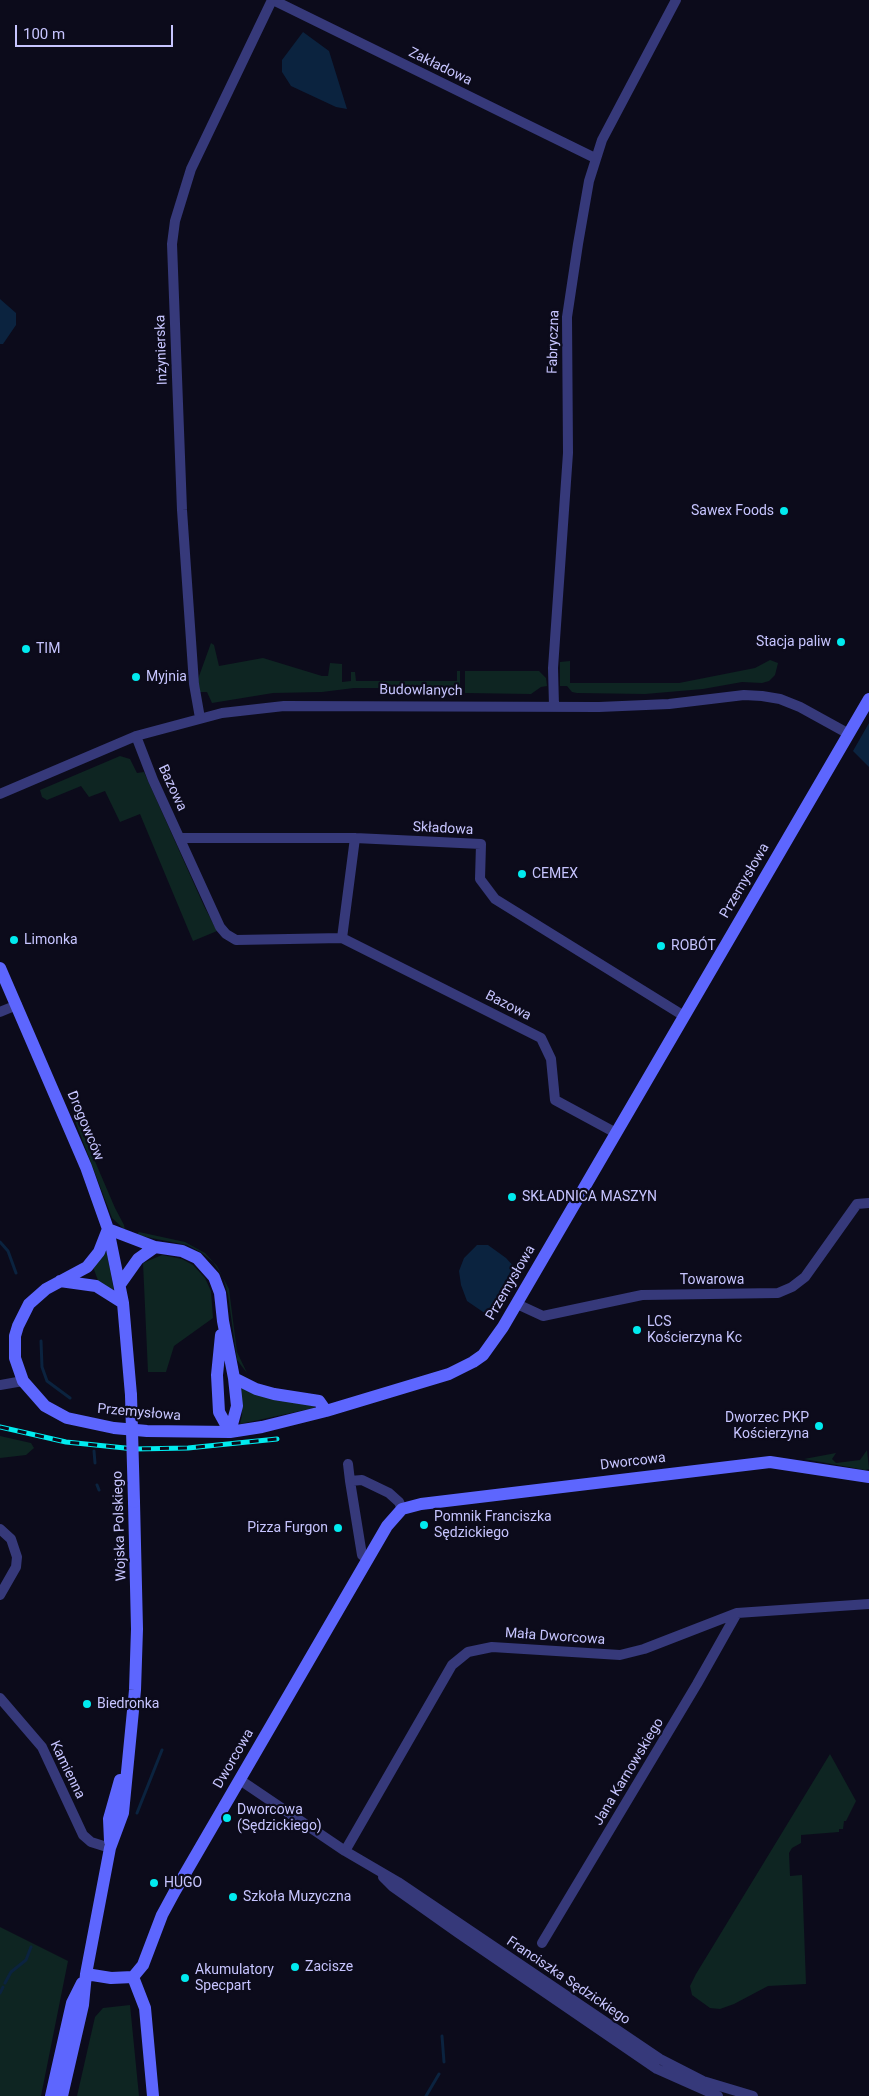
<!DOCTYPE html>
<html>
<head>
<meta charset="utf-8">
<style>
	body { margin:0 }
	#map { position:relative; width:869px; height:2096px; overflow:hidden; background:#0c0b1b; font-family:Roboto,sans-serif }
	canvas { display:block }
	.scale { position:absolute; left:15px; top:25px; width:158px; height:22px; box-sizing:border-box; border:2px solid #c7c5ff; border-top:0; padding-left:6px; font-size:15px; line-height:18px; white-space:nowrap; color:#c7c5ff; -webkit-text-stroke:4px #0c0b1b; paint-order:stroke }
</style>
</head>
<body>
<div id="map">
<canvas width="869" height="2096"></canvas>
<div class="scale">100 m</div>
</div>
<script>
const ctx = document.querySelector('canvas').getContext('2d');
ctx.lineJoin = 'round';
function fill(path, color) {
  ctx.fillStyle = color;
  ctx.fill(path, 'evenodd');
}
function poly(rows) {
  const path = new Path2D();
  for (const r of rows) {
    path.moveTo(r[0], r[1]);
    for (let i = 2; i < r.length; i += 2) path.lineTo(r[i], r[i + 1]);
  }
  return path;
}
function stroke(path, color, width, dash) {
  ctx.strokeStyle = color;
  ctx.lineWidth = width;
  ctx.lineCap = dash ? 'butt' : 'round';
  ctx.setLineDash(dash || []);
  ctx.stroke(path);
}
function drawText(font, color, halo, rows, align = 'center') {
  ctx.font = font + ' Roboto,sans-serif';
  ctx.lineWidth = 4.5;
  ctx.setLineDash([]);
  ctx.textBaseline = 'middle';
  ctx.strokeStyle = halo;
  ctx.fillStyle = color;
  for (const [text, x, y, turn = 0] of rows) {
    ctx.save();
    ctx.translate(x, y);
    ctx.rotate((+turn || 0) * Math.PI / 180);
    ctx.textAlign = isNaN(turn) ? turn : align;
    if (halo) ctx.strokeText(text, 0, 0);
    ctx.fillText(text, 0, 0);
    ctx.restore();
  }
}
const green = poly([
	[211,643,214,645,219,666,263,658,322,676,328,676,330,663,342,664,342,682,351,681,351,672,355,672,356,681,457,681,457,671,460,671,460,693,425,693,385,688,354,688,322,692,273,693,212,703,207,692,200,692,198,679],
	[770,660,778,663,775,675,769,681,762,683,742,682,703,689,645,694,577,693,572,692,567,686,560,686,560,662,570,661,570,683,679,683,755,668],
	[465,671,539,671,546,678,547,686,541,687,531,694,465,693],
	[120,756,130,759,137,773,144,772,204,906,217,931,193,941,140,814,120,822,105,791,89,797,81,786,47,800,42,797,40,790],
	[73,1110,115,1208,124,1225,125,1230,112,1218,74,1118],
	[139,1232,185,1242,205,1253,217,1266,229,1289,237,1352,247,1373,237,1360,228,1295,223,1277,213,1262,202,1253,187,1245,136,1235],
	[106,1251,107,1253,114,1291,99,1283,93,1267],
	[162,1255,182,1259,193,1265,205,1278,211,1291,213,1318,174,1346,166,1372,148,1372,143,1263],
	[238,1381,314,1406,314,1408,240,1424,242,1415],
	[0,1436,31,1443,34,1448,26,1455,0,1458],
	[867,1450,869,1469,865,1470,804,1459,836,1453,832,1459,836,1463,860,1460],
	[830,1754,856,1801,846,1821,844,1821,843,1829,839,1829,839,1832,801,1835,801,1843,792,1848,789,1853,790,1876,802,1875,806,1984,768,1986,734,2004,720,2009,710,2008,692,1995,690,1986,696,1974],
	[0,1927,68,1961,41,2096,0,2096],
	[130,2005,139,2096,77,2096,95,2017,103,2008]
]);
const water = poly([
	[303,32,329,51,347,109,336,107,291,86,282,72,282,60],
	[0,299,16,313,16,325,3,344,0,344],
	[869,723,869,767,853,751],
	[477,1245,488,1245,506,1258,516,1269,517,1276,494,1314,486,1314,467,1301,461,1285,459,1271,464,1258]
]);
const stream = poly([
	[0,1242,8,1251,16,1273],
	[41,1341,42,1367,47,1381,70,1398],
	[94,1451,95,1463],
	[97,1485,99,1490],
	[137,1813,162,1750],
	[5,1983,11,1972,26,1960,31,1947],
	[0,1993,3,1987],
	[442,2036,444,2062],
	[426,2096,439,2074]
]);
const street = poly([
	[273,0,595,158],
	[554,706,553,668,568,453,567,317,578,244,589,181,602,140,676,0],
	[200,718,194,684,182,510,172,244,175,221,191,169,272,0],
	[136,736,153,780,220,927,226,934,236,940,342,938,541,1038,551,1059,555,1100,616,1133],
	[0,794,136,736,222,713,284,706,599,707,669,704,744,695,762,696,780,699,800,707,849,734],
	[181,838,355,838,481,844,480,879,495,899,684,1016],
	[342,938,355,838],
	[0,1012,17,1005],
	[517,1304,543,1316,642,1295,778,1293,792,1287,805,1277,857,1204,869,1203],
	[0,1385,23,1381],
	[348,1464,350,1481],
	[0,1529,11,1539,17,1557,16,1567,0,1595],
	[368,1559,362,1555,350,1481,362,1480,389,1493,399,1502,402,1509],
	[0,1698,42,1747,83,1835,91,1842,110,1848],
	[240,1780,345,1851,398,1882,660,2059,703,2081,753,2096],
	[345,1851,452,1665,468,1652,492,1647,620,1655,644,1649,737,1613,869,1604],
	[383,1877,393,1887,458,1933,657,2069,718,2096],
	[542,1943,697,1684,737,1613]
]);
const secondary = poly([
	[0,968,86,1167,108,1229,123,1303,131,1395],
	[108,1229,99,1252,87,1267,46,1289,29,1304,18,1326,15,1336,15,1358,23,1381,45,1406,67,1418,114,1428,147,1431,230,1432,262,1427,326,1411,449,1374,473,1362,483,1355,503,1327,869,699],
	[108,1229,155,1247,182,1251,197,1258,214,1277,220,1293,223,1321,234,1378,256,1389,274,1394,319,1401,326,1411],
	[60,1281,96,1286,123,1303],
	[121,1283,138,1259,155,1247],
	[221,1335,217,1375,219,1412,230,1432],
	[230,1432,237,1406,234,1378],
	[110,1841,109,1819,120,1780],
	[86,1974,111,1978,133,1977,143,1965,162,1915,175,1891,387,1526,402,1509,421,1504,770,1462,869,1477],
	[133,1977,145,2008,153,2096],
	[51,2096,72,2003,82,1983],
	[62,2096,83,2005,86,1974,110,1848,123,1813,135,1690,137,1629,134,1502]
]);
const rail = poly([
	[0,1427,66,1442,135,1449,188,1448,277,1439]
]);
const secondaryBridge = poly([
	[131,1395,134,1502]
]);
const markers = [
	[784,511,5,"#01ebef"],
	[841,642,5,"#01ebef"],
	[26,649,5,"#01ebef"],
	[136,677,5,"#01ebef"],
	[522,874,5,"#01ebef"],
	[14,940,5,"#01ebef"],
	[661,946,5,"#01ebef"],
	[512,1197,5,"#01ebef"],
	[637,1330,5,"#01ebef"],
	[819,1426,5,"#01ebef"],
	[424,1525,5,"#01ebef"],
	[338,1528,5,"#01ebef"],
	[87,1704,5,"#01ebef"],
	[227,1818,5,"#01ebef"],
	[154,1883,5,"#01ebef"],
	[233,1897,5,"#01ebef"],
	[295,1967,5,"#01ebef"],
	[185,1978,5,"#01ebef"]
];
const streetNames = [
	["Zakładowa",440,67,26],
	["Fabryczna",554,342,-88],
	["Inżynierska",162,350,-92],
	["Budowlanych",421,691,1],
	["Bazowa",172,788,65],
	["Składowa",443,829,3],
	["Przemysłowa",745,881,-60],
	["Bazowa",508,1006,27],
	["Drogowców",85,1126,67],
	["Towarowa",712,1280],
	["Przemysłowa",511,1283,-60],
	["Przemysłowa",139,1413,5],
	["Dworcowa",633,1462,-7],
	["Wojska Polskiego",120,1526,-92],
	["Mała Dworcowa",555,1637,4],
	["Dworcowa",234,1759,-60],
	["Kamienna",67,1770,64],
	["Jana Karnowskiego",629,1772,-59],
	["Franciszka Sędzickiego",568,1981,34]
];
const poiNames = [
	["Sawex Foods",774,511,"right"],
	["Stacja paliw",831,642,"right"],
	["TIM",36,649],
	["Myjnia",146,677],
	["СEMEX",532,874],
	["Limonka",24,940],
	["ROBÓT",671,946],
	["SKŁADNICA MASZYN",522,1197],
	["LCS",647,1322],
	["Kościerzyna Kc",647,1338],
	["Dworzec PKP",809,1418,"right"],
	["Kościerzyna",809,1434,"right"],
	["Pomnik Franciszka",434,1517],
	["Sędzickiego",434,1533],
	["Pizza Furgon",328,1528,"right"],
	["Biedronka",97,1704],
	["Dworcowa",237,1810],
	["(Sędzickiego)",237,1826],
	["HUGO",164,1883],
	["Szkoła Muzyczna",243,1897],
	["Zacisze",305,1967],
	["Akumulatory",195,1970],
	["Specpart",195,1986]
];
fill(green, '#0e2522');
fill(water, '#0b233f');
stroke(stream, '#0b233f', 3);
stroke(street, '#36397a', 10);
stroke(secondary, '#5d66fe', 12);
stroke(rail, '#01ebef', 5);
stroke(rail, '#0c0b1b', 3, [9]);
stroke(secondaryBridge, '#5d66fe', 12);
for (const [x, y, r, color] of markers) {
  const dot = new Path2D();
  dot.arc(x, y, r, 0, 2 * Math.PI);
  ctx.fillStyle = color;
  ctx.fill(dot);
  stroke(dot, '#0c0b1b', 2);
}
drawText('14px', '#c7c5ff', '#0c0b1b', streetNames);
drawText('14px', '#c7c5ff', '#0c0b1b', poiNames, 'left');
</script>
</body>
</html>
